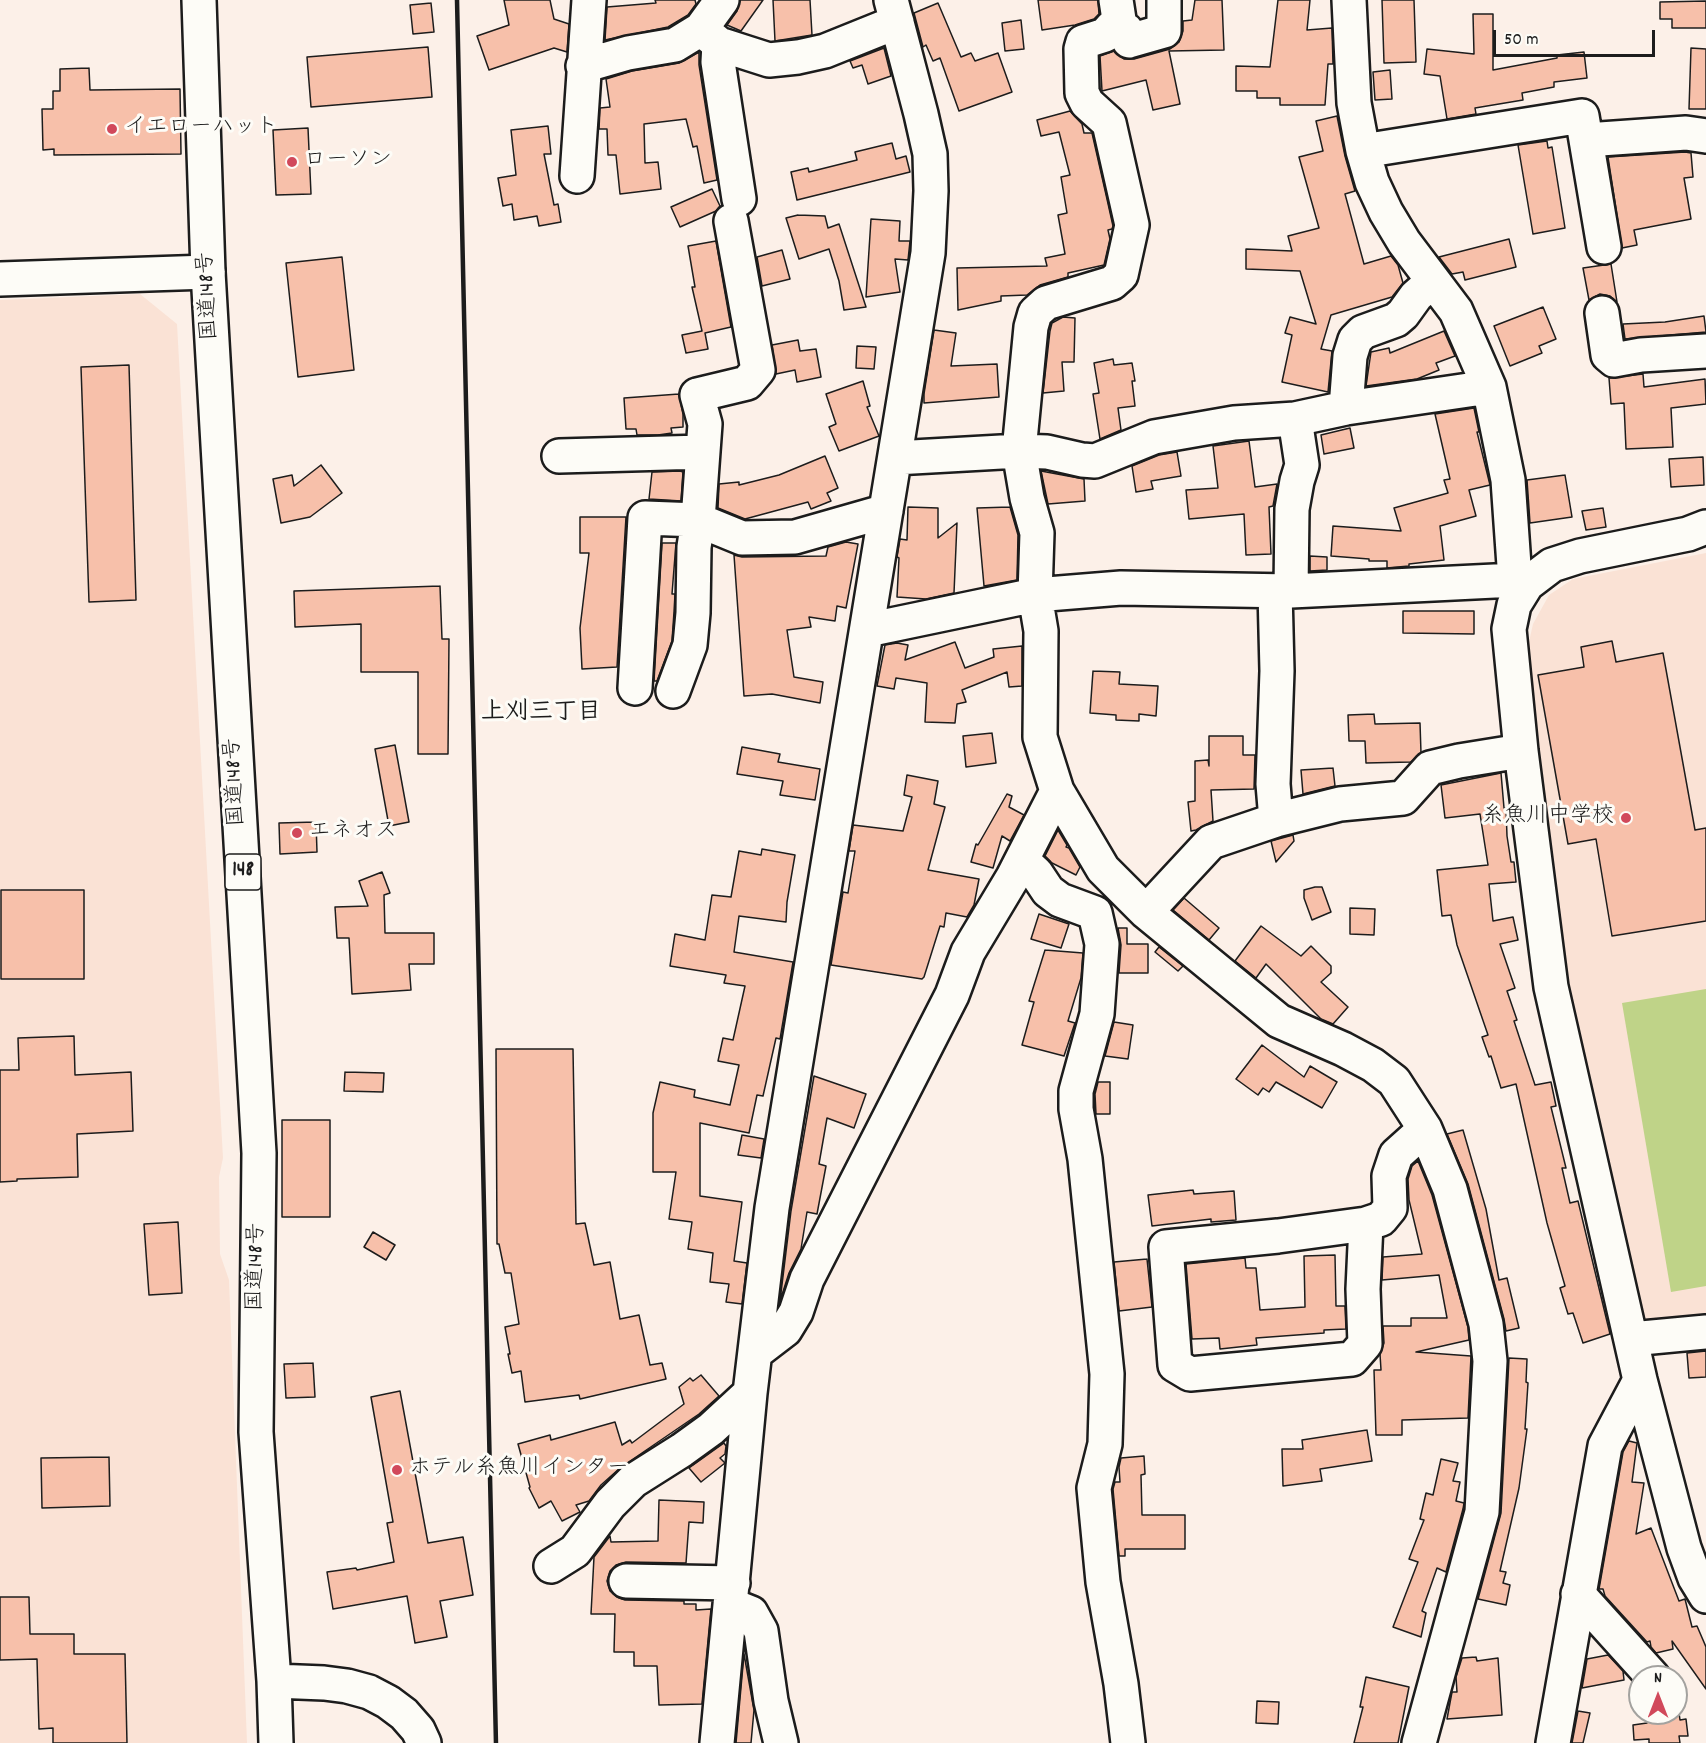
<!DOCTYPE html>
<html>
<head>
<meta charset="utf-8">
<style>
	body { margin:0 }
	#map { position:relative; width:1706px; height:1743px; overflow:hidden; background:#fcf0e8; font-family:Dekko,sans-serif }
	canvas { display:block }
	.north { position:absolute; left:1628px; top:1665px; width:60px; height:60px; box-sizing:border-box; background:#fdfcf7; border:2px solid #a3a29f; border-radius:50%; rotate:0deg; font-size:16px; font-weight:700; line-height:24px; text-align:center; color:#1c1c1c }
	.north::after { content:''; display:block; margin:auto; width:21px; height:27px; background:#d1495b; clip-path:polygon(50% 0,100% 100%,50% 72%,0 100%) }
	.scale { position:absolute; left:1493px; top:30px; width:162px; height:27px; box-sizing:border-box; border:3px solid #1c1c1c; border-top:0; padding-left:8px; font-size:18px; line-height:21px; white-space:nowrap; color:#1c1c1c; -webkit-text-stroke:4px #fdfcf7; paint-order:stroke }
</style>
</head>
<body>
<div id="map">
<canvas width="1706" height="1743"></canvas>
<div class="north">N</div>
<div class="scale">50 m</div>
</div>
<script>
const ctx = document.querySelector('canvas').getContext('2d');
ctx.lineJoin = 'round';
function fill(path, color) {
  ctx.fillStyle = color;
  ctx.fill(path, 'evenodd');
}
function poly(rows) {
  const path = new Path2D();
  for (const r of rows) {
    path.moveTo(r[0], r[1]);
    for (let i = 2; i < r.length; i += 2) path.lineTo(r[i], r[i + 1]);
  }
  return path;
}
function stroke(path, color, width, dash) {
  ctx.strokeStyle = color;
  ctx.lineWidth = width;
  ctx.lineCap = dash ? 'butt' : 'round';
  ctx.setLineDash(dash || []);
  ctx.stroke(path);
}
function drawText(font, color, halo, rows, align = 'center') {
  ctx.font = font + ' Dekko,"Klee One",sans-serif';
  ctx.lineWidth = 6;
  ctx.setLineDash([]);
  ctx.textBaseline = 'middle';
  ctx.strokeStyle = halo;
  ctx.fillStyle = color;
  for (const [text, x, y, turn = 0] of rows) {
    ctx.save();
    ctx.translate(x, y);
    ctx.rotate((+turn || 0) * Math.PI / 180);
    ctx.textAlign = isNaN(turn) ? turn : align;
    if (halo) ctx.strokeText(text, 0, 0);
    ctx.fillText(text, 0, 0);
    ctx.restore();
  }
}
const built = poly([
	[140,294,177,324,223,1158,219,1177,220,1254,229,1280,247,1743,0,1743,0,300],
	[1706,553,1706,1325,1646,1327,1567,980,1526,655,1533,624,1549,595,1573,579]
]);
const green = poly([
	[1706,989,1706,1286,1671,1292,1622,1003]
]);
const building = poly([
	[504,0,550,0,554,19,569,24,567,52,554,48,489,70,477,36,509,25,504,0],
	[655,0,695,0,696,4,688,15,668,27,605,40,607,7,656,3,655,0],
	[740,0,763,0,741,31,727,25,737,11,740,0],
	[773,0,810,0,812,35,775,41,773,0],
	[1038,0,1098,0,1099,14,1094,19,1075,25,1042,30,1038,0],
	[1195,0,1222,0,1224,50,1169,51,1180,104,1153,110,1146,80,1102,91,1100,56,1114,51,1124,59,1134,59,1170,49,1179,42,1183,31,1183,21,1192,20,1195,0],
	[1278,0,1310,0,1307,30,1332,28,1333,64,1328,64,1325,105,1280,105,1280,98,1257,98,1257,91,1236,91,1236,66,1270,67,1278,0],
	[1382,0,1414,0,1416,62,1384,63,1382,0],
	[1706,1,1706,28,1672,28,1672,19,1660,19,1660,2,1706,1],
	[431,3,434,32,413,34,410,5,431,3],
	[938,3,961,57,971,53,975,61,998,53,1012,92,959,111,940,58,933,61,926,45,923,47,914,13,938,3],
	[1473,14,1493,14,1493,70,1557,58,1557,55,1584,52,1587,78,1554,82,1554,87,1522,93,1523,100,1475,108,1476,114,1447,119,1440,76,1424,74,1427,49,1474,54,1473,14],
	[1021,20,1024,49,1005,51,1002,23,1021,20],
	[428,47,432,97,311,107,307,57,428,47],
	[884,48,891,76,868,84,862,65,853,68,850,61,884,48],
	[1691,48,1706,49,1706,109,1689,109,1691,48],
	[699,52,699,65,717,180,704,183,697,146,693,147,686,119,644,124,645,163,658,162,661,189,620,194,616,155,608,155,607,129,599,129,600,108,610,107,606,79,632,71,679,63,699,52],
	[89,68,90,90,180,89,181,154,54,155,54,149,43,150,42,109,53,109,53,91,60,91,60,69,89,68],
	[1390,70,1392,99,1375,100,1373,72,1390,70],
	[1070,111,1082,124,1084,133,1092,133,1107,199,1113,226,1112,229,1108,230,1110,239,1104,265,1068,273,1068,277,1040,285,1027,295,1001,296,1001,301,958,310,957,268,1047,266,1045,258,1065,254,1058,215,1067,213,1061,177,1070,175,1059,132,1041,136,1037,120,1070,111],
	[1337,116,1345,156,1355,191,1345,194,1364,264,1391,256,1398,265,1403,283,1392,297,1331,315,1321,349,1332,351,1328,392,1282,382,1292,335,1285,333,1290,317,1316,324,1300,271,1246,269,1246,249,1292,251,1288,236,1319,228,1299,157,1323,151,1316,121,1337,116],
	[548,126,551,154,544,154,554,205,558,204,561,222,539,226,537,216,514,220,512,204,503,206,498,178,516,175,511,130,548,126],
	[308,128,311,194,276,195,273,130,308,128],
	[1547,141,1548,148,1552,147,1565,228,1533,234,1518,145,1547,141],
	[892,143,896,159,906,156,910,172,797,200,791,172,808,168,809,172,857,160,855,152,892,143],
	[1685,152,1691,153,1693,177,1684,178,1691,219,1634,230,1637,245,1622,248,1608,157,1685,152],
	[712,189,720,206,716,211,680,227,671,207,712,189],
	[798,215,825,216,828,228,839,224,866,307,844,310,839,281,829,249,799,259,786,218,798,215],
	[871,219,900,221,899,241,910,241,908,260,895,259,900,292,866,297,871,219],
	[1509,239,1516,267,1465,280,1463,272,1452,274,1439,257,1509,239],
	[716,241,731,327,705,333,708,349,686,353,682,335,702,331,692,287,695,287,688,246,716,241],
	[782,250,790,279,762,286,757,257,782,250],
	[342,257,354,370,298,377,286,263,342,257],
	[1611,264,1617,302,1610,296,1600,294,1589,300,1583,268,1611,264],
	[1543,307,1556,339,1539,346,1542,353,1510,366,1494,326,1543,307],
	[1704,316,1706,332,1625,339,1623,324,1665,322,1704,316],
	[1063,317,1075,318,1074,362,1062,362,1064,391,1043,393,1050,331,1052,323,1063,317],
	[934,330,956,333,951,366,997,364,999,397,924,403,924,394,934,330],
	[1444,331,1455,356,1436,363,1439,370,1417,379,1366,386,1371,352,1389,348,1390,353,1444,331],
	[798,340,800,351,816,349,821,377,797,382,795,370,776,374,772,345,798,340],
	[857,346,876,347,874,369,856,368,857,346],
	[1113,359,1114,365,1132,363,1135,381,1132,381,1135,406,1118,408,1121,430,1100,439,1093,394,1099,393,1094,363,1113,359],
	[129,365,136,600,89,602,81,367,129,365],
	[1643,374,1644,387,1705,379,1706,404,1671,408,1673,447,1626,449,1624,403,1611,404,1609,378,1643,374],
	[863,381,870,406,867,407,879,436,839,451,829,427,836,424,826,394,863,381],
	[679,394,683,414,683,427,671,428,672,433,658,435,637,435,636,429,626,429,624,398,679,394],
	[1474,408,1479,432,1477,432,1490,485,1469,490,1476,516,1440,526,1444,560,1409,564,1409,566,1387,568,1387,561,1369,561,1369,559,1331,556,1333,526,1401,531,1394,508,1448,493,1444,480,1450,479,1435,414,1474,408],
	[1350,428,1354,448,1324,454,1321,435,1350,428],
	[1249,441,1255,487,1277,484,1273,506,1269,507,1271,554,1246,555,1244,514,1189,519,1186,490,1218,488,1213,446,1249,441],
	[1177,452,1181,476,1151,481,1153,489,1136,492,1132,466,1159,455,1177,452],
	[825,456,838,488,827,493,831,501,811,509,808,502,745,519,718,508,719,484,739,482,739,485,779,475,825,456],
	[1703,457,1704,485,1671,487,1669,459,1703,457],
	[321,465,342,493,310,517,281,523,273,479,292,475,294,486,321,465],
	[680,471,683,472,681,501,649,499,652,472,680,471],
	[1041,471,1084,479,1085,501,1048,504,1041,471],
	[1565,475,1572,517,1530,523,1527,480,1565,475],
	[908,507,938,508,938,538,957,523,954,593,926,599,897,597,899,558,897,557,900,539,907,540,908,507],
	[1010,507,1018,535,1017,580,984,586,977,508,1010,507],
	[1603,508,1606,527,1586,530,1582,511,1603,508],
	[580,517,626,517,617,667,582,669,580,628,589,553,580,553,580,517],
	[846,542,858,544,846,608,837,606,835,621,809,617,811,627,787,630,794,677,823,682,820,703,772,694,744,696,734,555,742,557,826,556,828,547,846,542],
	[662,543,676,543,672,594,675,594,674,612,672,641,657,681,654,681,662,543],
	[1310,556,1327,557,1327,570,1310,571,1310,556],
	[440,586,442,639,449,639,448,754,418,754,418,672,361,672,361,624,295,627,294,591,440,586],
	[1403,611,1474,611,1474,634,1403,633,1403,611],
	[1612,641,1616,662,1663,653,1695,830,1706,828,1706,921,1612,936,1596,839,1568,844,1538,675,1584,667,1581,647,1612,641],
	[955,642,965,668,994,657,993,649,1022,646,1022,686,1009,687,1007,672,962,690,966,702,957,704,955,723,925,722,927,683,896,678,894,689,877,686,885,645,897,643,908,645,905,660,955,642],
	[1093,671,1120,672,1119,684,1158,686,1156,716,1139,714,1139,721,1116,720,1116,715,1090,713,1093,671],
	[1374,714,1375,724,1420,723,1421,753,1411,762,1366,763,1365,741,1349,741,1348,715,1374,714],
	[992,733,996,763,966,767,963,736,992,733],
	[1209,736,1243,736,1243,755,1255,755,1254,789,1211,790,1213,821,1196,830,1191,831,1188,802,1195,801,1195,761,1208,760,1209,766,1209,736],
	[395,745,409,822,389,826,375,749,395,745],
	[742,747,780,754,778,762,820,769,815,800,780,795,783,781,737,774,742,747],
	[1333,768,1335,786,1303,794,1301,770,1333,768],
	[1501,773,1504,808,1506,808,1507,836,1511,862,1514,862,1516,882,1489,884,1493,921,1513,917,1518,940,1500,944,1515,988,1507,991,1517,1020,1514,1021,1535,1085,1551,1082,1556,1106,1551,1107,1566,1168,1562,1168,1570,1203,1578,1201,1610,1334,1583,1343,1573,1313,1568,1314,1560,1288,1565,1286,1547,1223,1516,1084,1501,1088,1491,1056,1489,1057,1482,1037,1488,1035,1457,945,1451,915,1442,916,1437,870,1488,865,1480,814,1445,818,1441,785,1501,773],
	[907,775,938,781,934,804,945,807,928,870,979,879,974,905,967,917,946,913,944,927,940,926,924,977,922,979,831,965,843,892,848,893,855,851,849,851,853,825,903,831,912,797,904,795,907,775],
	[1007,794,1012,796,1009,807,1024,815,1010,841,1002,836,993,868,971,862,976,844,978,845,1007,794],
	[316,822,317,852,280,854,279,823,316,822],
	[1058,830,1067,845,1066,847,1069,848,1080,867,1076,875,1052,863,1045,856,1058,830],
	[1293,835,1294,841,1276,862,1271,841,1293,835],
	[762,849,795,855,787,902,786,922,739,916,734,952,793,962,780,1039,776,1038,763,1096,757,1095,749,1133,700,1123,700,1196,742,1202,734,1261,747,1263,742,1304,726,1302,729,1284,710,1282,713,1253,688,1249,692,1222,669,1219,676,1172,653,1172,653,1113,660,1082,695,1090,694,1097,730,1105,739,1065,718,1061,723,1038,733,1040,745,986,724,983,726,975,670,966,675,934,705,940,712,895,731,897,739,851,761,855,762,849],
	[382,872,390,893,384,895,385,933,434,933,434,964,409,964,411,990,352,994,349,938,337,938,335,907,368,906,359,881,382,872],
	[1315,887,1322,887,1331,912,1312,920,1304,898,1304,890,1315,887],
	[1,890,84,890,84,979,1,979,1,890],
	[1184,898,1219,928,1209,940,1173,910,1184,898],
	[1350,908,1375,909,1374,935,1350,934,1350,908],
	[1039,914,1069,924,1061,948,1031,939,1039,914],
	[1261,926,1301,956,1311,946,1331,966,1331,973,1321,982,1348,1007,1333,1024,1321,1019,1266,964,1256,978,1235,961,1261,926],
	[1118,928,1127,928,1127,944,1148,944,1148,973,1119,973,1121,945,1118,928],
	[1159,947,1183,966,1178,971,1155,952,1159,947],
	[1045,950,1083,953,1081,978,1068,1021,1075,1023,1064,1056,1022,1045,1034,1002,1029,1001,1045,950],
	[1114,1022,1133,1025,1128,1059,1105,1056,1114,1022],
	[74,1036,75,1075,131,1072,133,1131,77,1134,78,1177,17,1179,17,1181,0,1182,0,1070,19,1070,18,1038,74,1036],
	[1262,1045,1304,1077,1310,1066,1337,1082,1322,1108,1276,1082,1269,1092,1263,1088,1258,1095,1236,1079,1262,1045],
	[496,1049,573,1049,576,1224,585,1223,594,1265,610,1262,620,1319,639,1315,650,1365,662,1363,666,1379,580,1399,579,1395,525,1402,521,1371,512,1373,508,1354,510,1354,505,1327,519,1324,511,1273,505,1273,499,1244,497,1244,496,1049],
	[345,1072,384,1073,383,1092,344,1091,345,1072],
	[814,1076,866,1094,854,1128,827,1118,819,1164,826,1166,817,1214,807,1212,801,1249,789,1273,780,1301,791,1211,814,1076],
	[1098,1082,1110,1082,1110,1114,1096,1114,1095,1094,1098,1082],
	[282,1120,330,1120,330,1217,282,1217,282,1120],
	[1463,1130,1486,1209,1499,1280,1507,1278,1519,1328,1506,1331,1504,1319,1468,1184,1447,1134,1463,1130],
	[742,1135,764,1139,761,1158,738,1155,742,1135],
	[1418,1161,1432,1195,1468,1327,1469,1340,1416,1352,1471,1356,1468,1418,1402,1420,1402,1435,1376,1435,1374,1370,1381,1370,1380,1354,1384,1343,1383,1326,1411,1326,1411,1318,1447,1318,1439,1275,1382,1280,1383,1257,1422,1254,1409,1200,1408,1179,1412,1166,1418,1161],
	[1193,1190,1194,1194,1234,1191,1236,1220,1211,1222,1211,1219,1152,1226,1148,1195,1193,1190],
	[178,1222,182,1293,149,1295,144,1224,178,1222],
	[373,1232,395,1245,386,1260,364,1247,373,1232],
	[1335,1255,1336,1306,1345,1306,1346,1329,1324,1330,1324,1333,1256,1338,1257,1345,1220,1349,1219,1338,1192,1339,1186,1264,1245,1258,1246,1268,1256,1268,1260,1310,1305,1307,1304,1256,1335,1255],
	[1147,1259,1152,1307,1119,1311,1114,1262,1147,1259],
	[1706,1351,1706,1377,1689,1378,1687,1353,1706,1351],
	[1509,1358,1527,1359,1526,1382,1528,1383,1525,1429,1527,1429,1519,1488,1500,1571,1506,1572,1503,1583,1510,1585,1506,1605,1478,1599,1501,1513,1509,1358],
	[313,1363,315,1397,286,1398,284,1364,313,1363],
	[701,1375,719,1396,699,1414,620,1468,601,1485,589,1501,576,1505,580,1512,562,1521,551,1501,539,1508,529,1488,530,1487,518,1444,550,1435,551,1440,615,1422,622,1445,630,1440,632,1443,684,1404,679,1387,690,1378,693,1381,701,1375],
	[400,1391,428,1543,463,1537,473,1595,440,1601,447,1637,415,1643,407,1596,333,1609,327,1572,356,1568,357,1570,394,1562,387,1523,393,1522,371,1397,400,1391],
	[1367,1430,1372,1461,1320,1469,1322,1481,1283,1486,1282,1449,1303,1449,1302,1440,1367,1430],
	[1629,1441,1637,1443,1632,1482,1644,1483,1636,1534,1651,1528,1679,1601,1685,1599,1692,1627,1697,1626,1706,1647,1706,1689,1672,1641,1673,1649,1656,1653,1651,1647,1650,1641,1647,1642,1605,1596,1603,1589,1599,1589,1623,1452,1629,1441],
	[724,1443,726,1446,725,1454,720,1458,725,1463,701,1482,689,1468,724,1443],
	[1144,1456,1145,1474,1141,1475,1142,1515,1185,1515,1185,1549,1125,1549,1125,1556,1119,1556,1113,1489,1115,1482,1120,1482,1119,1467,1121,1458,1144,1456],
	[109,1457,110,1506,42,1508,41,1458,109,1457],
	[1441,1459,1458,1463,1453,1481,1460,1482,1456,1501,1464,1503,1463,1509,1446,1572,1437,1568,1422,1611,1426,1613,1421,1637,1393,1627,1418,1562,1409,1559,1424,1520,1420,1519,1426,1493,1433,1495,1441,1459],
	[659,1500,704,1502,703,1523,689,1522,686,1563,626,1562,616,1565,610,1571,607,1581,610,1591,617,1597,625,1600,684,1601,684,1604,696,1604,696,1610,711,1609,702,1704,659,1705,657,1666,634,1666,634,1652,614,1652,615,1614,591,1614,594,1557,610,1536,611,1542,658,1541,659,1500],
	[0,1597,29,1597,30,1634,74,1634,74,1654,125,1654,127,1743,53,1743,53,1728,39,1729,37,1659,0,1660,0,1597],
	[744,1654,754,1710,751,1743,736,1743,744,1654],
	[1608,1655,1623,1671,1624,1680,1582,1688,1587,1659,1608,1655],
	[1476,1657,1477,1661,1498,1658,1502,1715,1447,1719,1452,1692,1457,1692,1456,1677,1462,1658,1476,1657],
	[1366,1677,1409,1687,1398,1743,1354,1743,1363,1707,1360,1707,1366,1677],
	[1257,1701,1279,1702,1278,1724,1256,1723,1257,1701],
	[1578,1711,1590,1713,1583,1743,1572,1743,1578,1711],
	[1646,1713,1679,1713,1680,1720,1686,1719,1688,1736,1679,1736,1680,1743,1649,1743,1649,1739,1634,1740,1633,1725,1647,1723,1646,1713]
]);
const minor = poly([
	[1116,0,1120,26,1112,27,1105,35,1083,42,1081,49,1082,93,1087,103,1109,123,1132,225,1121,275,1112,283,1046,303,1035,313,1031,327,1019,451,1027,498,1037,533,1035,595,1041,631,1040,737,1057,791,1103,869,1146,912,1279,1021,1343,1049,1373,1065,1394,1081,1425,1129,1450,1189,1486,1324,1490,1361,1482,1512,1419,1743],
	[1349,0,1354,103,1363,151,1372,182,1386,212,1404,242,1456,311,1489,387,1508,480,1515,580],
	[1120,26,1126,30,1129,41,1164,31,1164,0],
	[701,29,719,44,769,60,798,57,825,51,897,22],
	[719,44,718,62,739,199],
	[583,66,628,53,675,45,701,29,722,0],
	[1586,140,1686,133,1706,136],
	[1363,151,1582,116,1604,247],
	[577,176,589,0],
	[0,279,208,272],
	[1602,313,1608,355,1614,360,1641,355,1706,351],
	[1346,408,1350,356,1355,340,1363,332,1396,320,1403,314,1416,296,1433,281],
	[559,456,703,452],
	[895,458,1019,451,1047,452,1082,460,1095,461,1154,437,1234,423,1295,419,1346,408,1489,387],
	[1706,527,1688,534,1580,556,1552,565,1527,584,1514,605,1509,629,1521,751,1551,987,1640,1380,1684,1548,1695,1578,1706,1596],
	[1275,591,1277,671,1273,784,1276,820],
	[1291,591,1292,509,1297,481,1302,465,1295,419],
	[867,630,1035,595,1121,588,1291,591,1515,580,1527,584],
	[635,688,645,518,698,520,742,538,795,537,886,511],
	[673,691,690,645,693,613,694,547,698,520,705,424,697,395,747,383,758,370,731,221],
	[1022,860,1036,873,1048,891,1060,900,1095,913,1102,944,1097,1014,1076,1091,1076,1109,1085,1159,1107,1374,1105,1444,1094,1488,1103,1582,1121,1684,1128,1743],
	[1146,912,1211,842,1276,820,1340,804,1403,798,1430,768,1459,761,1521,751],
	[1366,1224,1363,1289,1365,1344,1352,1359,1190,1374,1175,1365,1166,1247,1278,1236,1366,1224,1381,1219,1390,1208,1389,1176,1396,1155,1425,1129],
	[1631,1339,1706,1332],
	[755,1353,785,1330,796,1312,807,1279,952,995,968,952,1013,877,1057,791],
	[551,1566,575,1551,610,1504,633,1481,682,1450,711,1429,750,1393],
	[626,1581,733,1583],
	[1578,1594,1653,1677],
	[731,1605,751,1613,761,1631,771,1701,781,1743],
	[717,1743,750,1393,772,1208,928,253,931,191,930,154,921,114,891,0],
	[1553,1743,1605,1446,1640,1380]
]);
const highway = poly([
	[199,0,208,272,259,1153,256,1432,274,1681,276,1743],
	[274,1681,324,1683,347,1686,369,1692,388,1702,404,1714,418,1730,424,1743]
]);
const rail = poly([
	[457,0,496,1743]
]);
const markers = [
	[112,129,6,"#d1495b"],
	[292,162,6,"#d1495b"],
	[1626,818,6,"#d1495b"],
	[297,833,6,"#d1495b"],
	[397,1470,6,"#d1495b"]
];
const shields = [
	[243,872,36]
];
const shieldNames = [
	["148",243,872]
];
const poiNames = [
	["イエローハット",124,129],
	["ローソン",304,162],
	["糸魚川中学校",1614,818,"right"],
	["エネオス",309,833],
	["ホテル糸魚川インター",409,1470]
];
const streetNames = [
	["国道148号",210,296,-93],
	["国道148号",237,782,-93],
	["国道148号",258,1267,-89]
];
const neighbourhoodNames = [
	["上刈三丁目",541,715]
];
fill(built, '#fae2d5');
fill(green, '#bfd388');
fill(building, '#f7c0aa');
stroke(building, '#1c1c1c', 1.5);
stroke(minor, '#1c1c1c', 38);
stroke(highway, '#1c1c1c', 38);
stroke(minor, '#fdfcf7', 33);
stroke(highway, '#fdfcf7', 33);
stroke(rail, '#1c1c1c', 4.5);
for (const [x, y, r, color] of markers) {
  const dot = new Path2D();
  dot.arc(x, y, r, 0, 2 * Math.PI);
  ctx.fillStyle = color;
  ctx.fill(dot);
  stroke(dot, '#fdfcf7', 2);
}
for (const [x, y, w] of shields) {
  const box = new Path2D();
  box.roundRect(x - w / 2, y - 18, w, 36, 4.5);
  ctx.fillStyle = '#fdfcf7';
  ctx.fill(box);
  stroke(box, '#1c1c1c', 1.5);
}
drawText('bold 21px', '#1c1c1c', null, shieldNames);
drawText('22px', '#1c1c1c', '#fdfcf7', poiNames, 'left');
drawText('22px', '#1c1c1c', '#fdfcf7', streetNames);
drawText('bold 24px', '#1c1c1c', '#fdfcf7', neighbourhoodNames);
</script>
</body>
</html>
